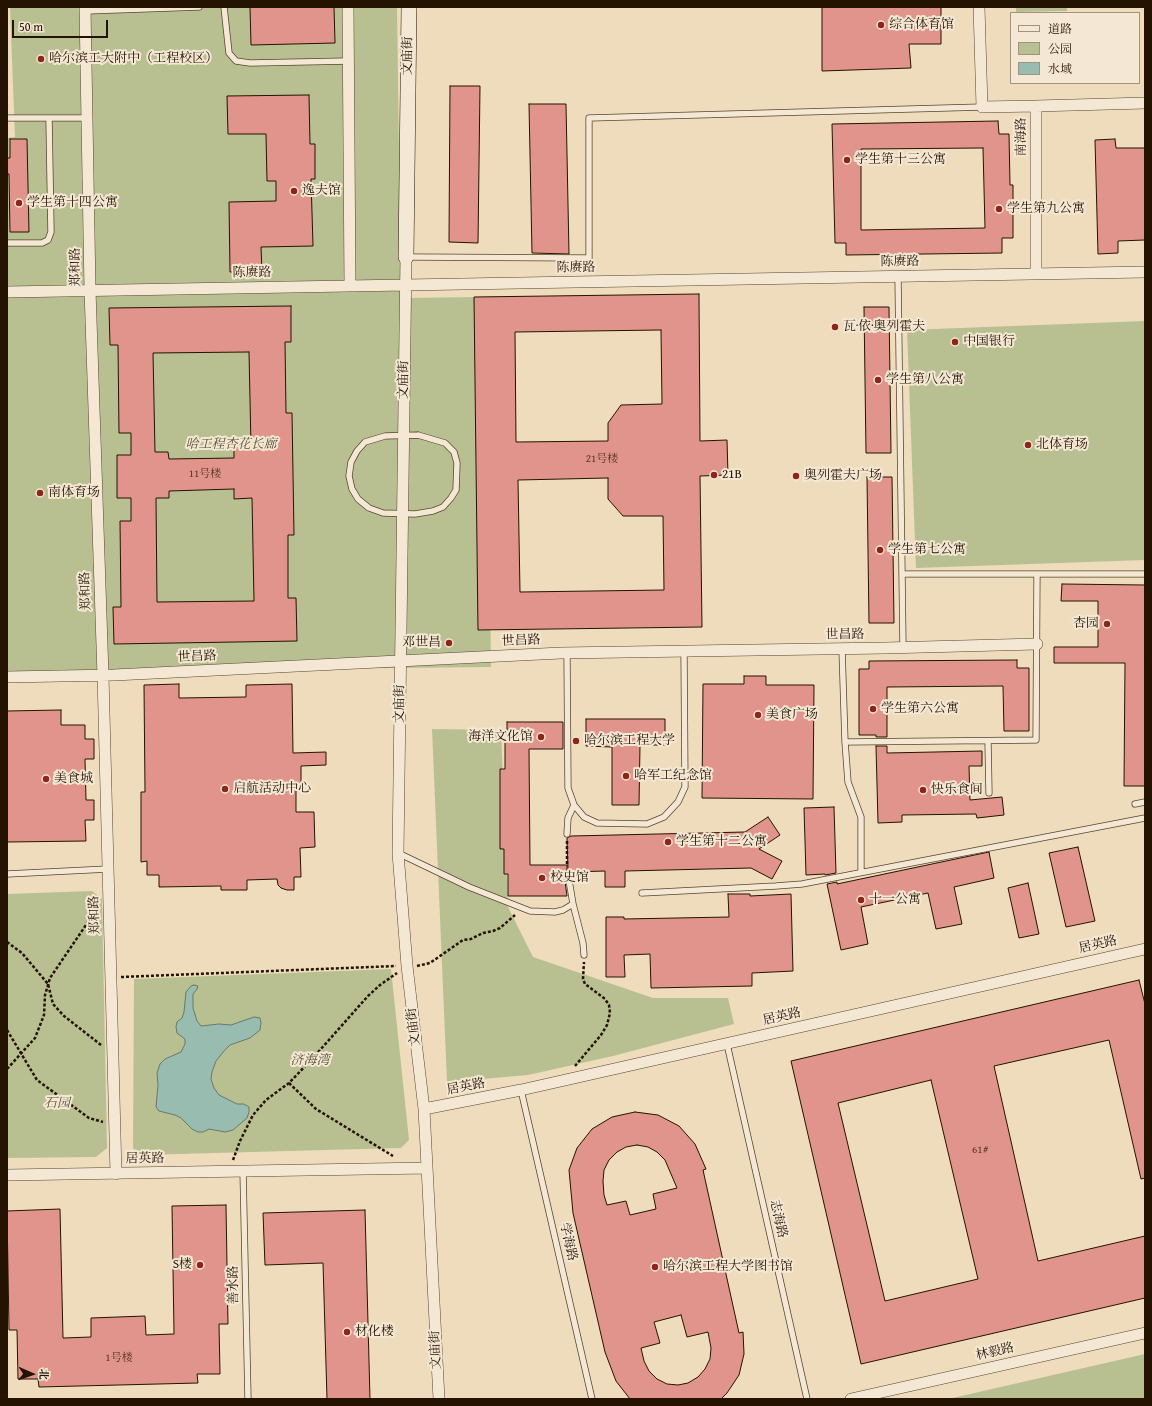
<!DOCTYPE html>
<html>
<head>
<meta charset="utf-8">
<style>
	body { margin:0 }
	#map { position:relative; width:1152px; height:1406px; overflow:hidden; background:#eedcbd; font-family:"Gentium Book Plus","Noto Serif SC",serif }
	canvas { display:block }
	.frame { position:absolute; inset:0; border:8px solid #241300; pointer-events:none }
	.legend { position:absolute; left:1010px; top:12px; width:130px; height:72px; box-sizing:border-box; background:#f4e8d4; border:1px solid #a1937f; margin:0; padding:5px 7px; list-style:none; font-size:12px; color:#241300 }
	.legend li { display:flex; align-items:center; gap:8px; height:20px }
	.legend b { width:20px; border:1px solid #a1937f }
	.north { position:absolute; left:12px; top:1354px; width:40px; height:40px; -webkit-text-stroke:3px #f4e8d4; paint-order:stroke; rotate:92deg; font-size:11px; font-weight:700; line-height:16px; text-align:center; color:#241300 }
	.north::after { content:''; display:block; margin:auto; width:14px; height:18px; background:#241300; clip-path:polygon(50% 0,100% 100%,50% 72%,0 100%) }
	.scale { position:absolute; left:12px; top:20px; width:96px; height:18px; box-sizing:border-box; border:2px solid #241300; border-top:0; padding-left:5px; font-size:12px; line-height:14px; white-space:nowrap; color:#241300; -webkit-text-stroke:3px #f4e8d4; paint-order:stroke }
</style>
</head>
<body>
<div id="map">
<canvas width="1152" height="1406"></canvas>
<div class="frame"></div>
<ul class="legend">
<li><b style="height:5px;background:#f4e8d4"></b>道路</li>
<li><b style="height:11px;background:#b8c092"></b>公园</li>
<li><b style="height:11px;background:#99bcb0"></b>水域</li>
</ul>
<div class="north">北</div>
<div class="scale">50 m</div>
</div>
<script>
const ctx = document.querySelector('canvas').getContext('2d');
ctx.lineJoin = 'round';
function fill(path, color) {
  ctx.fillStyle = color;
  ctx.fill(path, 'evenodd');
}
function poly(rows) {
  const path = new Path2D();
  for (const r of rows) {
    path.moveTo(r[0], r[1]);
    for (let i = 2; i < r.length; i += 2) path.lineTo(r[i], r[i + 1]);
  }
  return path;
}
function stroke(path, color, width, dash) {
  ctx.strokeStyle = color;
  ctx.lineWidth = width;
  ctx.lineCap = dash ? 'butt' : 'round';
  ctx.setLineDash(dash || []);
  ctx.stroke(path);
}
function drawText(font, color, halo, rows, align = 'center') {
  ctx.font = font + ' "Gentium Book Plus","Noto Serif SC",serif';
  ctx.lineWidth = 4;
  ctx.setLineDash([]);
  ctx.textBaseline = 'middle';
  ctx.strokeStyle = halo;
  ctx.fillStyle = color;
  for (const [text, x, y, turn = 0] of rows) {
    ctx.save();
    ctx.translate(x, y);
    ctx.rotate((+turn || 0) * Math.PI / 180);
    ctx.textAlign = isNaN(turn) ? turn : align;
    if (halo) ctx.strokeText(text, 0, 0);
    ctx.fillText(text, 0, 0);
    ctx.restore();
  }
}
const green = poly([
	[10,7,397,7,401,298,486,297,491,667,7,672,7,138,15,137],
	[1016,7,1067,7,1067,11,1016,12],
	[1145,321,1145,560,916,568,907,330],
	[432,729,501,730,508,907,533,957,653,998,728,998,734,1024,613,1056,528,1075,447,1082],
	[92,891,102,899,107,1148,96,1157,7,1158,7,894],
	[391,969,409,1140,401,1148,140,1155,133,1148,134,979],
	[1145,1354,1145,1399,948,1399]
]);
const water = poly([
	[194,985,198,986,197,989,193,994,193,1008,197,1021,201,1026,219,1024,231,1025,254,1017,260,1018,261,1023,260,1030,250,1038,230,1045,224,1051,216,1061,212,1072,211,1079,214,1088,219,1095,237,1104,244,1104,249,1107,249,1112,247,1118,233,1130,225,1132,209,1129,203,1132,198,1132,192,1129,181,1118,175,1115,159,1111,156,1107,158,1085,157,1073,160,1064,165,1059,181,1052,185,1044,185,1039,177,1033,176,1027,177,1022,182,1018,184,1012,186,992,191,986,194,985]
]);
const building = poly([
	[250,7,334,7,335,43,251,45,250,7],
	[822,7,941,7,941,44,909,44,911,68,822,71,822,7],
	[450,86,480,86,478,243,449,242,450,86],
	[309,95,310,144,315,144,315,179,311,179,313,246,261,247,262,271,230,272,229,202,276,201,276,181,267,181,266,134,228,134,227,96,309,95],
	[529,104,566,104,569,254,532,253,529,104],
	[998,121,999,134,1009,134,1010,185,1013,185,1013,238,1002,238,1002,253,846,255,846,243,835,243,832,124,998,121],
	[983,148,985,228,861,230,861,149,983,148],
	[10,139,27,139,29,232,10,232,9,174,7,174,7,158,10,158,10,139],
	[1115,139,1116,148,1145,148,1145,240,1118,241,1118,253,1098,254,1095,140,1115,139],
	[699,294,700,441,727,440,728,475,700,476,702,627,478,630,474,297,699,294],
	[661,330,662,404,621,405,608,423,608,441,516,442,515,332,661,330],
	[608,478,608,499,623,516,663,516,664,590,520,592,518,480,608,478],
	[291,306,291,342,285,342,286,413,292,413,294,535,288,535,288,598,296,598,297,641,114,644,113,607,121,607,120,521,131,521,131,498,117,498,117,455,131,455,131,433,119,433,118,345,110,345,109,308,291,306],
	[249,352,251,447,234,447,234,458,169,459,168,452,155,452,153,353,249,352],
	[234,489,234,499,252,498,254,601,157,602,156,498,169,498,169,491,234,489],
	[864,307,889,307,891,453,866,453,864,307],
	[867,477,892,477,894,623,869,623,867,477],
	[1062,584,1145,585,1145,786,1124,786,1125,663,1054,663,1054,647,1098,647,1098,601,1061,601,1062,584],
	[1017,660,1017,668,1029,668,1029,731,1004,731,1003,686,887,687,887,737,876,737,876,735,859,735,859,669,869,669,869,661,1017,660],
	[744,676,766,676,766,685,814,685,813,799,702,798,703,684,744,684,744,676],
	[179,684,179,698,246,697,246,685,292,684,293,753,326,752,326,765,301,766,301,786,296,786,296,812,314,812,315,847,300,848,301,877,294,877,294,890,287,890,281,888,278,885,277,879,247,880,247,890,221,890,221,886,159,887,159,875,147,875,147,861,141,862,141,792,145,792,144,685,179,684],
	[61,710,61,725,85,725,85,739,94,739,94,759,85,759,86,800,94,800,94,820,85,820,86,841,7,842,7,711,61,710],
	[586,719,665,719,665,745,640,745,639,805,612,805,612,747,586,746,586,719],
	[507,722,563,722,563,749,529,749,530,865,567,865,567,870,564,874,567,896,508,896,508,874,504,874,504,849,500,849,500,769,505,769,505,742,507,742,507,722],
	[876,746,887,746,887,753,982,751,982,766,969,766,970,800,1002,797,1004,815,977,818,976,814,902,815,902,822,878,823,876,746],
	[834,807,836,873,825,875,825,874,806,875,804,808,834,807],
	[768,817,780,835,759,849,782,861,772,879,751,868,625,871,625,887,605,887,605,871,572,872,568,870,567,838,571,836,745,832,768,817],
	[1078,847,1095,921,1066,927,1049,853,1078,847],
	[989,852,994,878,954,887,962,924,936,929,928,893,861,907,868,944,841,950,827,884,837,882,837,884,989,852],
	[1028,883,1039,934,1019,938,1008,888,1028,883],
	[728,894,750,894,750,896,791,894,793,971,752,973,752,986,651,988,650,954,624,955,625,977,606,977,606,917,624,917,624,919,729,917,728,894],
	[1139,980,1145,1004,1145,1178,1141,1179,1109,1040,994,1066,1038,1261,1145,1236,1145,1298,861,1364,791,1061,1139,980],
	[931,1080,978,1279,885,1301,838,1103,931,1080],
	[635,1112,658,1115,679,1126,695,1144,706,1169,703,1170,739,1333,743,1332,744,1354,739,1375,727,1393,721,1399,630,1399,616,1381,605,1352,573,1213,569,1170,577,1148,592,1129,612,1117,635,1112],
	[637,1145,648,1147,657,1152,665,1160,677,1188,653,1194,656,1209,630,1215,626,1201,607,1205,604,1195,603,1181,604,1170,609,1160,617,1152,626,1147,637,1145],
	[681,1315,687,1337,708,1332,711,1348,710,1359,705,1369,698,1377,688,1383,678,1385,667,1384,657,1379,649,1371,644,1361,641,1348,660,1343,654,1322,681,1315],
	[226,1205,228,1324,219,1324,220,1374,197,1374,198,1383,39,1387,38,1379,18,1379,17,1330,9,1330,7,1211,60,1209,63,1338,91,1337,91,1318,145,1316,146,1335,174,1334,172,1206,226,1205],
	[365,1210,370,1399,327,1399,323,1263,265,1265,263,1213,365,1210]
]);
const path = poly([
	[567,841,567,866],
	[7,942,22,953,48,984,53,1004,64,1016,101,1045],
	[417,966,430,963,463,940,471,939,483,933,493,931,500,928,515,915],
	[121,977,396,966],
	[7,1030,37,1080,89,1118,103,1122],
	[575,1066,601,1035,607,1025,610,1013,609,1005,605,999,585,984,583,979,584,962],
	[7,1069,35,1038,44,1015,45,995,50,978,88,922,98,912],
	[289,1083,316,1109,393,1156],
	[233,1160,240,1141,253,1115,266,1100,289,1083,312,1059,368,996,380,985,397,973]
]);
const lane = poly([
	[224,7,229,53,236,61,250,63,349,61],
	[85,11,199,7],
	[7,118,87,118],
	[7,243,42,243,48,240,51,232,49,118],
	[407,257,589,258,589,118,982,107],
	[898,276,903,647],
	[418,435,445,443,454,452,457,463,456,490,451,498,443,507,433,511,415,514,383,513,369,508,358,499,352,489,349,476,351,462,357,451,365,442,385,436,418,435],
	[902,574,1037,574],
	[842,649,845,742,848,782,861,817,861,872],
	[567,653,568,788,574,805,584,817,597,823,647,824,664,817,678,802,685,787,684,651],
	[988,741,989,793],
	[845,742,1036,740,1037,574,1145,574],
	[1135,804,1145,802],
	[567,834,568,818,574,805],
	[398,853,469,887,530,911,555,912,563,910,573,904],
	[7,874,108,869],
	[568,874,573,904,583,943,584,955],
	[642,893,776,886,802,884,1145,818],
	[727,1044,807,1399],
	[521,1090,592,1399],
	[243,1171,248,1399]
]);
const street = poly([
	[85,7,90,290,103,675,116,1174],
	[348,7,350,286],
	[979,7,982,107,1036,106,1036,274],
	[1036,106,1145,103],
	[406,257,398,853,407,966,424,1109,439,1399],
	[7,292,1145,272],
	[7,677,114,675,561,653,885,648,1037,644],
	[424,1109,521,1090,1145,949],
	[7,1175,427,1168],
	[851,1399,1145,1333]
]);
const secondary = poly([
	[406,257,409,7]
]);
const markers = [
	[881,25,4,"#8f2418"],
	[41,59,4,"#8f2418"],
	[847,160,4,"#8f2418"],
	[294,191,4,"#8f2418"],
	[19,203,4,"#8f2418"],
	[999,209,4,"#8f2418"],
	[835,327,4,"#8f2418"],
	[955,342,4,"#8f2418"],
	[878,380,4,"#8f2418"],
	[1028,445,4,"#8f2418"],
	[714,475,4,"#8f2418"],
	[796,476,4,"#8f2418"],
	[40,493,4,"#8f2418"],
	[880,550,4,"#8f2418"],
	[1107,624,4,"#8f2418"],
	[449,643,4,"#8f2418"],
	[873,709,4,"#8f2418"],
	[758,715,4,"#8f2418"],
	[541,737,4,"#8f2418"],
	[576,741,4,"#8f2418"],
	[626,776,4,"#8f2418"],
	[46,779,4,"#8f2418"],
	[225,789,4,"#8f2418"],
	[923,790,4,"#8f2418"],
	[668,842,4,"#8f2418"],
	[542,878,4,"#8f2418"],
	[861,900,4,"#8f2418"],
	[200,1265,4,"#8f2418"],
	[655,1267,4,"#8f2418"],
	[347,1332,4,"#8f2418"]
];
const numberNames = [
	["21号楼",602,459],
	["11号楼",205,474],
	["61#",980,1150],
	["1号楼",119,1358]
];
const poiNames = [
	["综合体育馆",889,25],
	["哈尔滨工大附中（工程校区）",49,59],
	["学生第十三公寓",855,160],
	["逸夫馆",302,191],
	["学生第十四公寓",27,203],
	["学生第九公寓",1007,209],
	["瓦·依·奥列霍夫",843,327],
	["中国银行",963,342],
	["学生第八公寓",886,380],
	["北体育场",1036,445],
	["21B",722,475],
	["奥列霍夫广场",804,476],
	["南体育场",48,493],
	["学生第七公寓",888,550],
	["杏园",1099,624,"right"],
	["邓世昌",441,643,"right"],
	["学生第六公寓",881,709],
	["美食广场",766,715],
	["海洋文化馆",533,737,"right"],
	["哈尔滨工程大学",584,741],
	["哈军工纪念馆",634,776],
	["美食城",54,779],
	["启航活动中心",233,789],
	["快乐食间",931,790],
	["学生第十二公寓",676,842],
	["校史馆",550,878],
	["十一公寓",869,900],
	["S楼",192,1265,"right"],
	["哈尔滨工程大学图书馆",663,1267],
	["材化楼",355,1332]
];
const streetNames = [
	["文庙街",408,56,-89],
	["南海路",1022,137,-90],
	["陈赓路",900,262,-1],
	["郑和路",76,267,-91],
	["陈赓路",576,268,-1],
	["陈赓路",252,273,-1],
	["文庙街",404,380,-89],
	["郑和路",86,591,-92],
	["世昌路",845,635,-1],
	["世昌路",521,641,-3],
	["世昌路",197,657,-3],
	["文庙街",400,704,-89],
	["郑和路",95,915,-92],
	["居英路",1098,945,-13],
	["居英路",782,1017,-13],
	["文庙街",414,1027,-97],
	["居英路",466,1087,-11],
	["居英路",145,1159,-1],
	["志海路",778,1219,77],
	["学海路",568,1242,77],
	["善水路",234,1285,-91],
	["文庙街",436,1350,-93],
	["林毅路",995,1352,-13]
];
const parkNames = [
	["哈工程杏花长廊",231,445],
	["济海湾",310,1061],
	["石园",57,1104]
];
fill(green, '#b8c092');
fill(water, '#99bcb0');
stroke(water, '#6a786a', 1);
fill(building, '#e0948c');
stroke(building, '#241300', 1);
stroke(lane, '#56452f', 7);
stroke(street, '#56452f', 12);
stroke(secondary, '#241300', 16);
stroke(path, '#241300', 2.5, [3, 2]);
stroke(lane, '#f4e8d4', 5.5);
stroke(street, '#f4e8d4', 11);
stroke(secondary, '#f4e8d4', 15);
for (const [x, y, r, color] of markers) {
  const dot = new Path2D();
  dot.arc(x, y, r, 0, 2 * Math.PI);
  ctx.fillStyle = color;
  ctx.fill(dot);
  stroke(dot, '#f4e8d4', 1.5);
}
drawText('11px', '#533323', null, numberNames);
drawText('13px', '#241300', '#f4e8d4', poiNames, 'left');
drawText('13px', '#241300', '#f4e8d4', streetNames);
drawText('italic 13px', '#585033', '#f4e8d4', parkNames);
</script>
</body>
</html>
